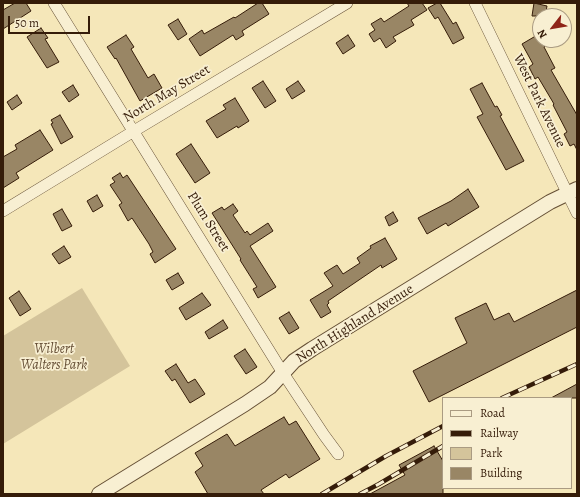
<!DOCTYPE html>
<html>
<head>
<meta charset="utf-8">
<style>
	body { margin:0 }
	#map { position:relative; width:580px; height:497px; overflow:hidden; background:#f5e7b9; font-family:Alegreya,serif }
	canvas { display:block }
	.frame { position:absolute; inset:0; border:4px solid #351c09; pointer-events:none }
	.legend { position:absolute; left:442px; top:397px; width:130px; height:92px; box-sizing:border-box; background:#f8efd2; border:1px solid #aa9b82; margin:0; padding:5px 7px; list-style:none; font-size:12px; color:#351c09 }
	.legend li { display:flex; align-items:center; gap:8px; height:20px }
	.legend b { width:20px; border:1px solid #aa9b82 }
	.north { position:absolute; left:532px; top:8px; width:40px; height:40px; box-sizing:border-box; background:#f8efd2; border:1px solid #aa9b82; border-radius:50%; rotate:239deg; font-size:11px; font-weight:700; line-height:16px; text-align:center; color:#351c09 }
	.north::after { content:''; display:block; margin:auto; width:14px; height:18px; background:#8f2418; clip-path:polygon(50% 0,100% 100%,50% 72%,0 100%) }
	.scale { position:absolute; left:8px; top:16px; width:82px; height:18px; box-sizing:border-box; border:2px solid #351c09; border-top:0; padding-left:5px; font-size:12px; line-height:14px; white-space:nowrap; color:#351c09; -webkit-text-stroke:3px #f8efd2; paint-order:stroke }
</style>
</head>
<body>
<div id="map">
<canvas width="580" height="497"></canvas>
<div class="frame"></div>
<ul class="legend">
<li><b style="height:5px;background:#f8efd2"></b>Road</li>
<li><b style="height:5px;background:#351c09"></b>Railway</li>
<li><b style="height:11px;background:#d4c49b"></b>Park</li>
<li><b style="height:11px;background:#998665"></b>Building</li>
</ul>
<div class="north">N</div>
<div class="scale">50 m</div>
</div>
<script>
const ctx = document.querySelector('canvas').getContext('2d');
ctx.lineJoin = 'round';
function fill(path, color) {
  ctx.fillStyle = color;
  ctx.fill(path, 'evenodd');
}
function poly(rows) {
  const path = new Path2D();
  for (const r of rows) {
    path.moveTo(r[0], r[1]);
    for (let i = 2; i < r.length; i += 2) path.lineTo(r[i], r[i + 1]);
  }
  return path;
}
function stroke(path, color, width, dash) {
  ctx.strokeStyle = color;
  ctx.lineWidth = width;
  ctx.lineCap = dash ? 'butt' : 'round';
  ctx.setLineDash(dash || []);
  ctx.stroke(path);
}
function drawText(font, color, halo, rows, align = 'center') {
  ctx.font = font + ' Alegreya,serif';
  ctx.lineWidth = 3.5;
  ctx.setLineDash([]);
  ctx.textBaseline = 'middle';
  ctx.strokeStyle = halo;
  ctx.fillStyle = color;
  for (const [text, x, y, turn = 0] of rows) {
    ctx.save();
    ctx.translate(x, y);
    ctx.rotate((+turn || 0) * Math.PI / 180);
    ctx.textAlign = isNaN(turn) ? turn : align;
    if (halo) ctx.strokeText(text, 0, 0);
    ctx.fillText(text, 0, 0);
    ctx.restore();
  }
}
const green = poly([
	[82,288,130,366,3,444,3,336]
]);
const building = poly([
	[15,3,26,3,31,11,3,29,3,10,15,3],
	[258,3,262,3,269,14,242,31,244,35,236,40,233,35,200,56,189,39,202,30,204,34,234,17,235,18,258,3],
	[407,3,422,3,427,10,411,20,414,25,393,37,396,41,386,48,380,38,374,42,369,34,375,30,371,24,381,18,384,22,409,6,407,3],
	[437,3,440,3,453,24,456,22,464,38,453,44,438,17,435,19,428,8,437,3],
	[534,3,547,6,545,16,532,16,534,3],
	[178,19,187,34,178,40,168,25,178,19],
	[41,28,48,38,45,39,59,62,47,68,27,37,41,28],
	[539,34,540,40,542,40,545,46,544,47,555,68,551,70,577,115,577,150,574,144,570,146,564,134,567,132,553,105,554,104,538,77,535,79,529,67,533,64,522,44,539,34],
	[126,35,134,47,131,49,148,78,154,74,162,88,140,101,116,58,115,59,107,47,126,35],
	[348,35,355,46,343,54,336,43,348,35],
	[263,81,276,101,265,108,252,88,263,81],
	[298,81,305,91,292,99,286,89,298,81],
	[482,83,495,107,497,106,502,115,500,116,524,161,506,170,477,117,483,114,470,89,482,83],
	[73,85,79,95,69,102,62,92,73,85],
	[17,95,22,103,12,110,7,102,17,95],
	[235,98,249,121,238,128,237,126,217,138,206,121,226,109,223,105,235,98],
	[60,115,73,137,61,144,51,124,53,123,51,120,60,115],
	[40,130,53,150,16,173,19,178,3,188,3,157,17,149,15,145,40,130],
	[191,144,210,173,195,183,176,154,191,144],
	[120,173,123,178,127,175,176,249,155,263,150,254,153,252,149,244,132,218,128,221,119,205,122,203,110,185,115,182,112,178,120,173],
	[468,189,479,207,448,226,446,223,427,234,418,218,451,201,468,189],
	[97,195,103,206,93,212,87,201,97,195],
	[233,204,238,211,233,215,245,233,247,231,250,235,268,223,273,231,250,246,276,287,258,298,253,289,257,287,240,260,241,259,212,213,222,207,224,210,233,204],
	[62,209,72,226,62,231,53,214,62,209],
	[393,212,398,221,389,226,385,217,393,212],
	[385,238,397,259,382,268,381,265,328,301,329,303,327,305,331,312,321,318,310,300,333,286,324,273,337,265,343,274,360,263,357,258,371,248,370,246,385,238],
	[64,246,71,257,59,264,52,254,64,246],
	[178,273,184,283,172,290,166,280,178,273],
	[577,290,577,327,429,402,413,371,467,343,455,318,486,303,494,320,509,313,514,322,577,290],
	[19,291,31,309,20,316,9,298,19,291],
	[202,293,211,305,186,320,179,308,202,293],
	[289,312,299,328,289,334,279,318,289,312],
	[223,320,228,328,209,339,205,332,223,320],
	[245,349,257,367,246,374,234,356,245,349],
	[176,364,188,383,195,379,205,394,190,403,175,379,172,381,165,371,176,364],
	[577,384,577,398,551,398,577,384],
	[284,417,289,425,296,421,320,459,289,478,286,474,261,490,264,494,208,494,195,472,203,466,195,453,227,434,235,446,284,417],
	[434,446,443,461,443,494,370,494,405,475,399,465,434,446]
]);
const minor = poly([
	[54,3,283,373,324,435,338,454],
	[475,3,577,213],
	[3,211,134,131,347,3]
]);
const tertiary = poly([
	[99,494,245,404,270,387,294,361,312,349,550,202,577,189]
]);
const rail = poly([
	[502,398,577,364],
	[322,494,386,456,443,426],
	[360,494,379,484,443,446]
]);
const streetNames = [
	["North May Street",167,94,-31],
	["West Park Avenue",539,101,64],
	["Plum Street",208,222,58],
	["North Highland Avenue",355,324,-32]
];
const parkNames = [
	["Wilbert",54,350],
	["Walters Park",54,366]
];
fill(green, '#d4c49b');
fill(building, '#998665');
stroke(building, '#351c09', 1);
stroke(minor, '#654f35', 12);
stroke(tertiary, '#654f35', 16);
stroke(minor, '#f8efd2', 11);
stroke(tertiary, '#f8efd2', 14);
stroke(rail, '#351c09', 4.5);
stroke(rail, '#f8efd2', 3, [9]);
drawText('14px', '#351c09', '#f8efd2', streetNames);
drawText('italic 14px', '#654e35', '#f8efd2', parkNames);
</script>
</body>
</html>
